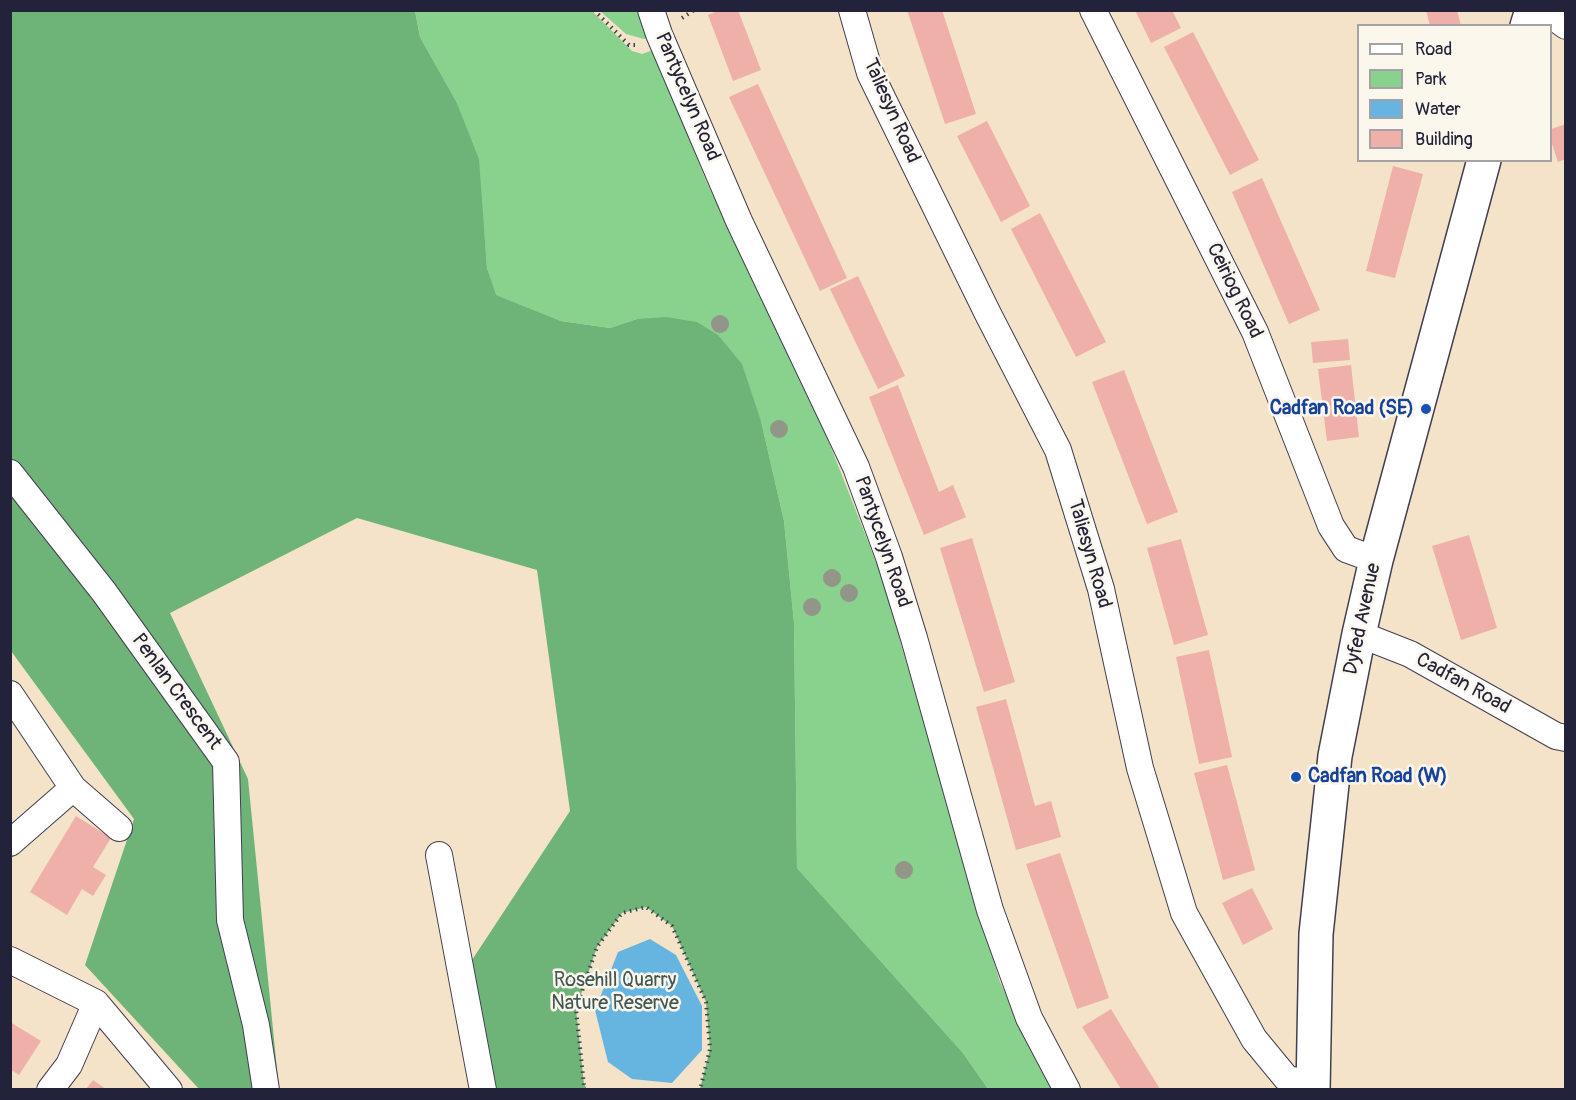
<!DOCTYPE html>
<html>
<head>
<meta charset="utf-8">
<style>
	body { margin:0 }
	#map { position:relative; width:1576px; height:1100px; overflow:hidden; background:#f4e3c8; font-family:Pangolin,sans-serif }
	canvas { display:block }
	.frame { position:absolute; inset:0; border:12px solid #22223b; pointer-events:none }
	.legend { position:absolute; left:1357px; top:24px; width:195px; height:138px; box-sizing:border-box; background:#fbf7ec; border:2px solid #a4a2a5; margin:0; padding:8px 10px; list-style:none; font-size:18px; color:#22223b }
	.legend li { display:flex; align-items:center; gap:12px; height:30px }
	.legend b { width:30px; border:2px solid #a4a2a5 }
</style>
</head>
<body>
<div id="map">
<canvas width="1576" height="1100"></canvas>
<div class="frame"></div>
<ul class="legend">
<li><b style="height:8px;background:#fff"></b>Road</li>
<li><b style="height:16px;background:#89d28e"></b>Park</li>
<li><b style="height:16px;background:#66b5e0"></b>Water</li>
<li><b style="height:16px;background:#eeb0a9"></b>Building</li>
</ul>
</div>
<script>
const ctx = document.querySelector('canvas').getContext('2d');
ctx.lineJoin = 'round';
function fill(path, color) {
  ctx.fillStyle = color;
  ctx.fill(path, 'evenodd');
}
function poly(rows) {
  const path = new Path2D();
  for (const r of rows) {
    path.moveTo(r[0], r[1]);
    for (let i = 2; i < r.length; i += 2) path.lineTo(r[i], r[i + 1]);
  }
  return path;
}
function stroke(path, color, width, dash) {
  ctx.strokeStyle = color;
  ctx.lineWidth = width;
  ctx.lineCap = dash ? 'butt' : 'round';
  ctx.setLineDash(dash || []);
  ctx.stroke(path);
}
function drawText(font, color, halo, rows, align = 'center') {
  ctx.font = font + ' Pangolin,sans-serif';
  ctx.lineWidth = 5;
  ctx.setLineDash([]);
  ctx.textBaseline = 'middle';
  ctx.strokeStyle = halo;
  ctx.fillStyle = color;
  for (const [text, x, y, turn = 0] of rows) {
    ctx.save();
    ctx.translate(x, y);
    ctx.rotate((+turn || 0) * Math.PI / 180);
    ctx.textAlign = isNaN(turn) ? turn : align;
    if (halo) ctx.strokeText(text, 0, 0);
    ctx.fillText(text, 0, 0);
    ctx.restore();
  }
}
const green = poly([
	[415,11,592,11,632,51,642,54,653,50,707,183,819,417,880,572,1000,982,1053,1089,988,1089,963,1053,797,868,794,623,784,521,761,421,637,319,610,328,561,321,495,295,487,268,484,230,456,101,420,37],
	[600,11,640,11,648,38,644,39,626,34]
]);
const forest = poly([
	[10,11,415,11,420,37,456,101,479,159,487,268,496,295,561,321,610,328,637,319,666,317,697,322,718,335,742,364,761,421,784,521,794,623,797,868,963,1053,988,1089,700,1089,710,1049,706,1002,672,926,646,907,622,913,597,947,576,1009,584,1084,587,1089,496,1089,472,960,570,811,537,570,357,518,170,613,248,779,279,1089,199,1089,85,965,134,819,11,651]
]);
const water = poly([
	[650,939,676,955,702,1006,702,1050,672,1083,632,1079,608,1062,595,1010,618,952]
]);
const building = poly([
	[720,10,738,10,761,70,733,81,708,15],
	[907,10,942,10,976,114,945,124],
	[1135,10,1172,10,1181,28,1151,43],
	[1426,10,1457,10,1461,26,1430,26],
	[1193,32,1259,160,1230,175,1164,47],
	[758,84,847,278,820,291,729,97],
	[987,121,1030,206,1001,222,957,136],
	[1566,124,1566,159,1558,162,1551,141,1551,129],
	[1393,166,1423,174,1395,278,1366,271],
	[1262,178,1320,310,1289,324,1232,192],
	[1040,213,1106,342,1076,357,1011,229],
	[858,276,905,376,878,389,830,289],
	[1348,339,1350,360,1313,363,1311,342],
	[1351,365,1359,437,1327,441,1318,369],
	[1124,370,1178,512,1147,524,1092,382],
	[898,385,939,492,953,485,966,517,924,535,869,397],
	[1469,535,1497,628,1461,640,1432,546],
	[972,538,1015,682,984,692,940,548],
	[1181,539,1208,635,1174,645,1147,548],
	[1209,650,1232,757,1199,764,1176,657],
	[1006,699,1035,806,1051,801,1061,837,1016,850,976,707],
	[1227,765,1255,870,1223,880,1194,773],
	[76,816,111,838,93,867,106,875,93,896,82,889,67,915,30,892],
	[1060,853,1109,998,1077,1009,1026,864],
	[1252,888,1273,929,1243,945,1222,903],
	[1111,1009,1123,1029,1160,1089,1121,1089,1094,1046,1082,1027],
	[10,1022,41,1041,19,1075,10,1069],
	[93,1080,106,1089,86,1089]
]);
const path = poly([
	[594,10,629,45,636,45],
	[682,18,694,10],
	[587,1090,584,1085,576,1009,597,947,622,913,646,907,672,926,706,1002,710,1049,700,1090]
]);
const street = poly([
	[651,10,659,34,739,221,856,467,889,557,914,638,990,910,1029,1018,1067,1090],
	[852,10,870,73,988,314,1058,450,1101,589,1140,768,1184,913,1254,1039,1287,1079,1313,1084],
	[1093,10,1255,332,1331,526,1346,549,1376,560],
	[1544,10,1566,26],
	[10,473,104,592,226,762,230,920,256,1025,266,1090],
	[1359,634,1410,654,1556,736,1566,738],
	[10,694,73,788,119,828],
	[10,843,73,788],
	[439,855,483,1090],
	[10,960,96,1003,169,1090],
	[50,1090,69,1065,96,1003]
]);
const secondary = poly([
	[1527,26,1532,10],
	[1313,1090,1316,934,1335,756,1359,634,1376,560,1484,160]
]);
const trees = [
	[720,324],
	[779,429],
	[832,578],
	[849,593],
	[812,607],
	[904,870]
];
const markers = [
	[1426,409,6,"#1a4fb4"],
	[1296,777,6,"#1a4fb4"]
];
const streetNames = [
	["Pantycelyn Road",687,97,67],
	["Taliesyn Road",891,111,66],
	["Ceiriog Road",1234,291,64],
	["Pantycelyn Road",882,542,71],
	["Taliesyn Road",1089,554,74],
	["Dyfed Avenue",1363,619,-78],
	["Cadfan Road",1463,684,29],
	["Penlan Crescent",176,692,54]
];
const transitNames = [
	["Cadfan Road (SE)",1414,409],
	["Cadfan Road (W)",1308,777,"left"]
];
const parkNames = [
	["Rosehill Quarry",615,981],
	["Nature Reserve",615,1004]
];
fill(green, '#89d28e');
fill(forest, '#6eb479');
fill(water, '#66b5e0');
fill(building, '#eeb0a9');
stroke(street, '#423f50', 28);
stroke(secondary, '#423f50', 36);
stroke(path, '#423f50', 4, [1.5, 4.5]);
stroke(street, '#fff', 26);
stroke(secondary, '#fff', 33);
ctx.fillStyle = '#929688';
for (const [x, y] of trees) {
  ctx.beginPath();
  ctx.arc(x, y, 9, 0, 2 * Math.PI);
  ctx.fill();
}
for (const [x, y, r, color] of markers) {
  const dot = new Path2D();
  dot.arc(x, y, r, 0, 2 * Math.PI);
  ctx.fillStyle = color;
  ctx.fill(dot);
  stroke(dot, '#fbf7ec', 2);
}
drawText('20px', '#22223b', '#fbf7ec', streetNames);
drawText('bold 20px', '#164399', '#fbf7ec', transitNames, 'right');
drawText('20px', '#415754', '#fbf7ec', parkNames);
</script>
</body>
</html>
